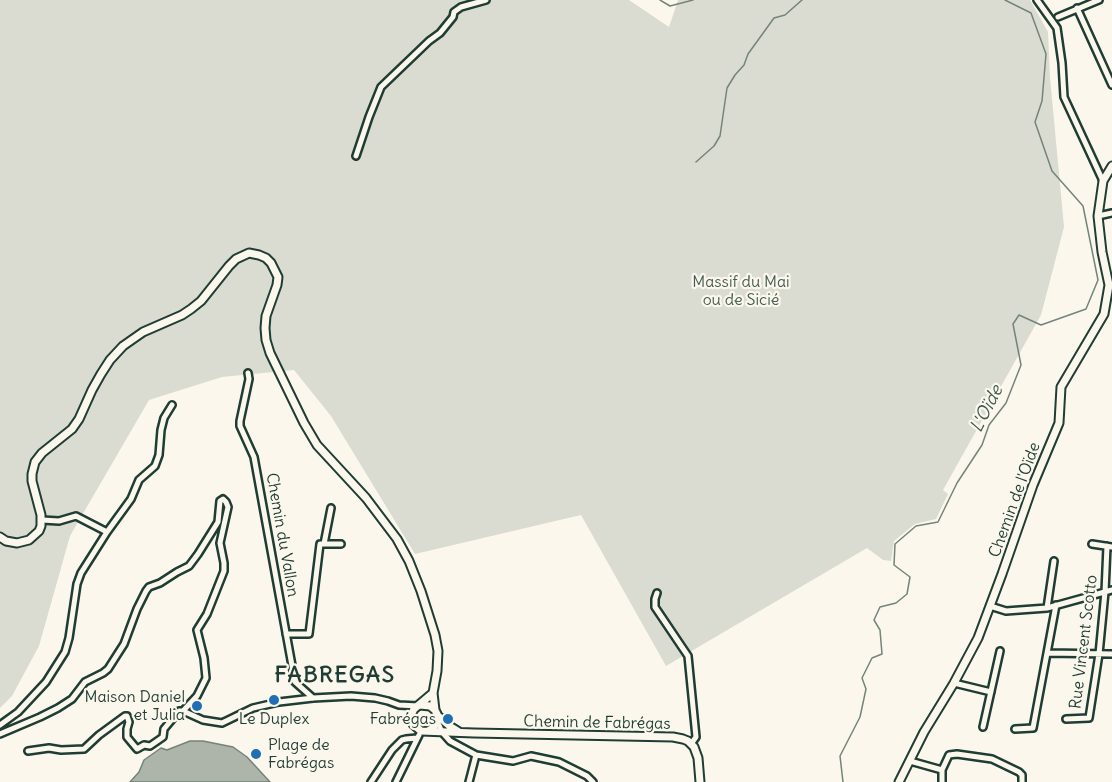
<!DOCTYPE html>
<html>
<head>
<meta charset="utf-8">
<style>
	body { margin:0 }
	canvas { display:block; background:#fbf7ec }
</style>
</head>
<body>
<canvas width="1112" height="782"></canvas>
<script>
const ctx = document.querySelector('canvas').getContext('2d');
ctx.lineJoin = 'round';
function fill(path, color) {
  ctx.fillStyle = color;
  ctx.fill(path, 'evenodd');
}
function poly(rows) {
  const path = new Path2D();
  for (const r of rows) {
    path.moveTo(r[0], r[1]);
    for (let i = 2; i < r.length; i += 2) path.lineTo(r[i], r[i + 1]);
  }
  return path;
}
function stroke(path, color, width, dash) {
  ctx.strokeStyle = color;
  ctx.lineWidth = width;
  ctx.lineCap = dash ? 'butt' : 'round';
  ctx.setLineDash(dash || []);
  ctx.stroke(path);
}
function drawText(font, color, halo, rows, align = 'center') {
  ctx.font = font + ' Delius,sans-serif';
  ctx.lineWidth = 4.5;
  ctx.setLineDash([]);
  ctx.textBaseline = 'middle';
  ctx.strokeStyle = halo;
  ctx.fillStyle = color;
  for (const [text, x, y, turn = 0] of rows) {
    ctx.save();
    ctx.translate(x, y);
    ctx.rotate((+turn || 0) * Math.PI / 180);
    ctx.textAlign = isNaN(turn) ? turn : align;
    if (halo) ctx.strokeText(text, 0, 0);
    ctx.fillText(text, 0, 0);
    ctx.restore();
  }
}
const green = poly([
	[0,0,629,0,669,27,678,0,1030,0,1048,32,1050,77,1064,227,1041,315,943,490,948,494,936,519,915,524,894,541,891,561,883,560,867,548,666,666,581,515,415,554,331,416,294,370,222,377,149,400,70,536,39,646,12,696,0,708]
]);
const water = poly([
	[190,741,203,741,233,747,247,757,270,782,130,782,139,772,144,760,161,748,167,750,190,741]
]);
const stream = poly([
	[660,0,670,6,693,0],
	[696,162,714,146,720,136,727,88,735,75,744,65,748,54,774,18,785,15,802,0],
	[843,782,840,756,860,717,866,689,862,678,872,658,882,654,880,630,874,620,880,607,896,603,907,594,910,577,894,565,895,544,916,526,938,522,957,483,982,445,989,425,1006,403,1021,365,1013,324,1019,315,1041,325,1086,309,1098,280,1083,206,1052,171,1035,122,1042,101,1046,54,1031,13,1005,0]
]);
const minor = poly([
	[1037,0,1057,28,1062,63,1064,97,1103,181],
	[1077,8,1112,85],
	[1058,17,1099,0],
	[356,156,369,117,381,87,429,41,440,33,453,17,454,12,461,7,486,0],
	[1098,216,1112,213],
	[248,373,249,379,240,421,240,426,254,457,295,682,313,698],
	[42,520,59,521,76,516,107,532],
	[324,544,331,508],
	[1092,544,1112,547],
	[657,593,655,599,655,607,688,656,696,737,691,744],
	[990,606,1006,611,1047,608,1112,590],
	[1047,608,1054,561],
	[286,634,309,634,320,544,341,544],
	[1047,653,1112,654],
	[954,683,991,692],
	[1066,719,1089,718,1099,654,1105,592,1107,546],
	[437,721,442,732,450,741,476,755,513,761,531,756,559,762,587,776,593,782],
	[0,725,18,712,46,682,65,652,69,638,77,584,81,573,107,532,131,499,139,480,155,466,159,455,161,430,164,418,172,405],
	[983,727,1000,651],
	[1015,729,1033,728,1056,605],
	[0,734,40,717,58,708,72,699,85,682,103,673,108,669,124,644,137,609,146,591,149,587,160,583,177,572,189,566,198,554,218,522,220,501,223,499,226,502,228,507,220,543,224,563,224,571,207,614,197,630,204,658,206,678,197,696,183,711],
	[28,751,49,748,61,750,84,749,99,735,125,716,127,716,129,722,127,729,127,737,137,749,144,745,150,746,163,737,164,729,179,711,183,711,203,720,222,723,253,708,279,702,313,698,351,696,375,698,388,701,399,705,418,706],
	[910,761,942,770],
	[371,782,392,750,402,740,406,739,417,738],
	[396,782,419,735],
	[469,782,476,755],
	[942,782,942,770,949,755,957,754,992,759,1019,772,1022,775,1022,782]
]);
const tertiary = poly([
	[0,537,6,541,17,543,29,540,39,531,41,526,41,515,32,481,32,474,35,462,42,453,72,429,79,419,92,390,101,374,110,360,123,346,143,332,182,315,191,309,201,301,229,266,236,259,249,253,259,255,266,258,271,263,278,277,277,285,266,316,265,328,266,340,270,353,304,423,317,445,366,498,397,539,409,561,421,591,435,635,438,651,437,671,433,693,435,710],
	[433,693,414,709,412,713,411,718,413,724,421,731,474,733,673,737,683,739,688,741,694,747,698,758,700,782],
	[420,705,430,706,435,710,437,714,436,723,433,728,428,731],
	[438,716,451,727,459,732],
	[899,782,924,732,954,683,978,638,1002,574,1033,485,1059,423,1061,387,1104,314,1109,285,1102,252,1098,216,1103,181,1112,166]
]);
const markers = [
	[274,700,6,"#1f6fb2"],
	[197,706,6,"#1f6fb2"],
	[448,719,6,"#1f6fb2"],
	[256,754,6,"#1f6fb2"]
];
const parkNames = [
	["Massif du Mai",741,282],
	["ou de Sicié",741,300]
];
const streetNames = [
	["Chemin de l'Oïde",1015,500,-70],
	["Chemin du Vallon",282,535,80],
	["Rue Vincent Scotto",1084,642,-83],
	["Chemin de Fabrégas",597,723,1]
];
const poiNames = [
	["Maison Daniel",185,697],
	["et Julia",185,715],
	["Le Duplex",274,719,"center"],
	["Fabrégas",436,719],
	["Plage de",268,745,"left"],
	["Fabrégas",268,763,"left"]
];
const waterNames = [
	["L'Oïde",987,409,-63]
];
const districtNames = [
	["FABREGAS",335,676]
];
fill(green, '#dbdcd1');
fill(water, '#adb4aa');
stroke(water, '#74847b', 1.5);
stroke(stream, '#74847b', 1.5);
stroke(minor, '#1f3d34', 10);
stroke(tertiary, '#1f3d34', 11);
stroke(minor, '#fbf7ec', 5);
stroke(tertiary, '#fbf7ec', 7);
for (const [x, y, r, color] of markers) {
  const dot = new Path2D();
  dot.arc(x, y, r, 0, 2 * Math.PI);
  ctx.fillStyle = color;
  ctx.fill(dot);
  stroke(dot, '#fbf7ec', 2);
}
drawText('16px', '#455d53', '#fbf7ec', parkNames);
drawText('16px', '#1f3d34', '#fbf7ec', streetNames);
drawText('16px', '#1f3d34', '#fbf7ec', poiNames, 'right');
drawText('italic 18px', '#425b52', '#fbf7ec', waterNames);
ctx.letterSpacing = '1.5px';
drawText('bold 22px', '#1f3d34', '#fbf7ec', districtNames);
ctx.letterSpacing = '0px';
</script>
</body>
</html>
